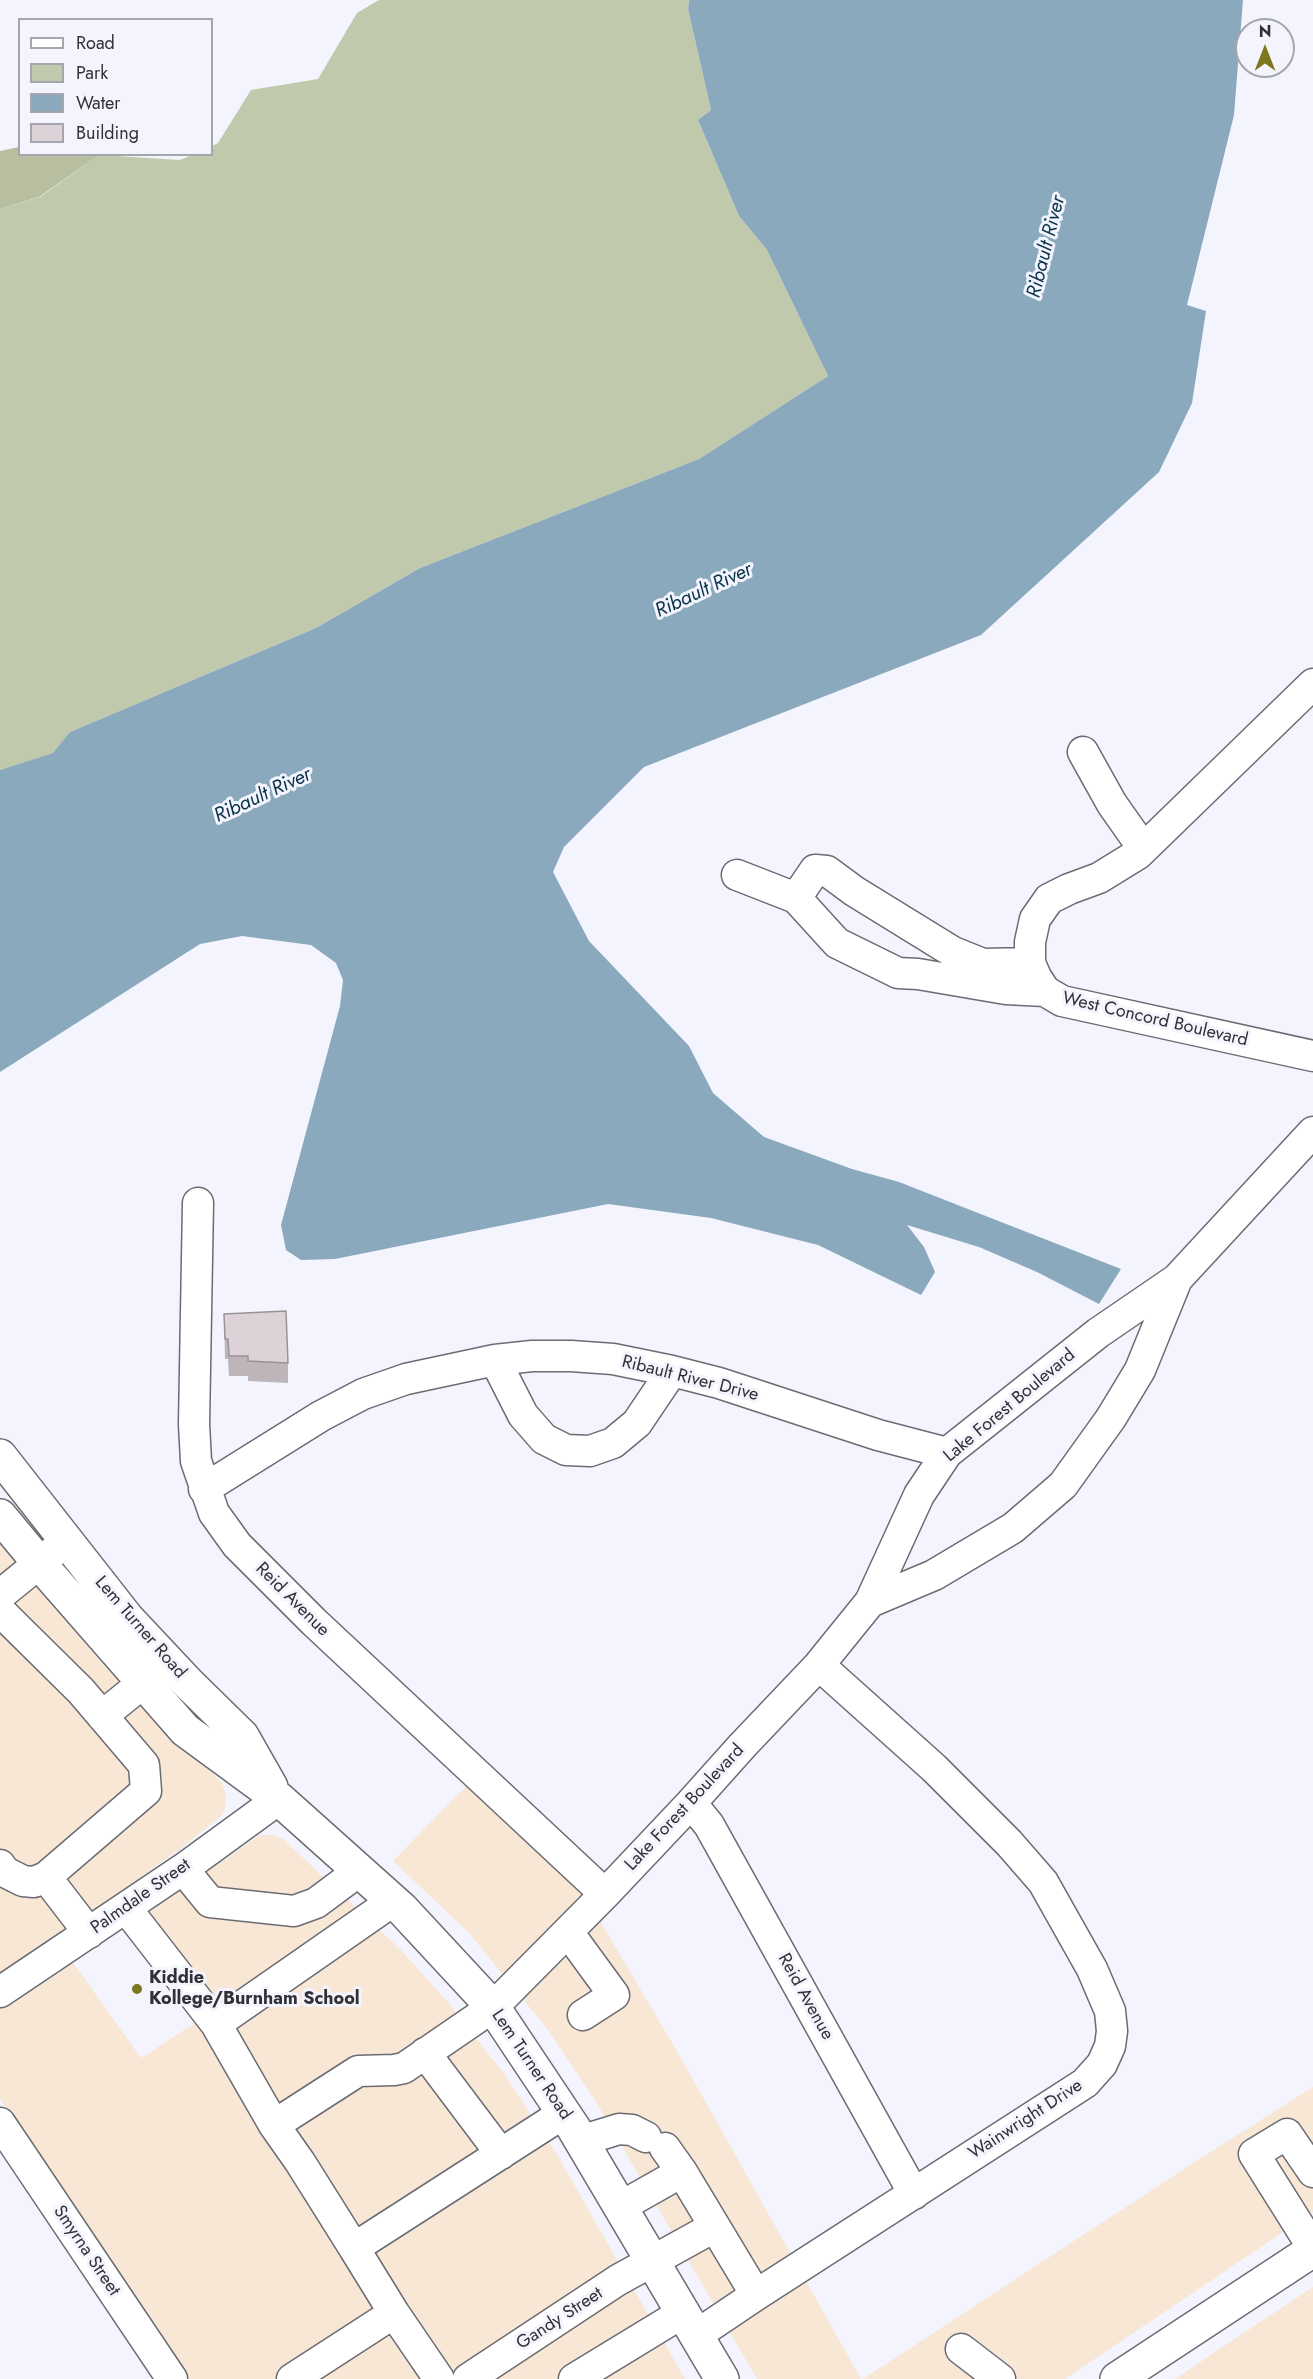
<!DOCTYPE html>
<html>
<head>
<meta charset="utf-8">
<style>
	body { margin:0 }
	#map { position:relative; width:1313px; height:2379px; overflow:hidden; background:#f3f4fd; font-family:Jost,sans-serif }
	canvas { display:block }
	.legend { position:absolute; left:18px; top:18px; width:195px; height:138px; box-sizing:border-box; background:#f3f4fd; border:2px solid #a5a6ad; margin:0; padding:8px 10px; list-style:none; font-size:18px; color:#313135 }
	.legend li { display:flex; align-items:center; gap:12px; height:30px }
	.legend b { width:30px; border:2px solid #a5a6ad }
	.north { position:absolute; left:1235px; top:18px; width:60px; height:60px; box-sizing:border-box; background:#f3f4fd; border:2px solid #a5a6ad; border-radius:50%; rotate:0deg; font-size:16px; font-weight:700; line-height:24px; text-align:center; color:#313135 }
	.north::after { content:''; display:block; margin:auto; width:21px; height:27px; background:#7f771b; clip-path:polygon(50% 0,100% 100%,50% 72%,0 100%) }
</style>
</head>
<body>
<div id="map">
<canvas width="1313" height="2379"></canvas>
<ul class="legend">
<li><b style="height:8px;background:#fff"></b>Road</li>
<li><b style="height:16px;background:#c1c9ac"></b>Park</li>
<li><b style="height:16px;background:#8aa9bc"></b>Water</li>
<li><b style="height:16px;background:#dcd2d7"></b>Building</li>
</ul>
<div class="north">N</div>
</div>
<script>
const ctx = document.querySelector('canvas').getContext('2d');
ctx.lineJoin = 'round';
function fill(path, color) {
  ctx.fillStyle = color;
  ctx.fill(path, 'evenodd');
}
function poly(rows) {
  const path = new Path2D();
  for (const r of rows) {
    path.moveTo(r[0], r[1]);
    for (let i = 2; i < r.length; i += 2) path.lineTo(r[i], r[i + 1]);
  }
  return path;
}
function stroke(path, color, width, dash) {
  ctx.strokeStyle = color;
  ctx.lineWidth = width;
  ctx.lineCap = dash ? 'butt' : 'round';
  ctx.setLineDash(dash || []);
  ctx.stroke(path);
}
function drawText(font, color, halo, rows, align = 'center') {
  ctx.font = font + ' Jost,sans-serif';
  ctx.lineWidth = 6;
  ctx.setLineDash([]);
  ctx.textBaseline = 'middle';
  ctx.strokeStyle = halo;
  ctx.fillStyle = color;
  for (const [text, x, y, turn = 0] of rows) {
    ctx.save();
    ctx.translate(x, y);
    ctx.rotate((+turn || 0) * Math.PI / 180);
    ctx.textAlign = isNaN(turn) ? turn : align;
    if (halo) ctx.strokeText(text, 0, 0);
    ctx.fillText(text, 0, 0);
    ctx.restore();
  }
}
const commercial = poly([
	[0,1533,100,1661,222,1783,226,1796,225,1809,220,1817,179,1850,0,1976],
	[468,1784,580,1887,681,2058,861,2379,757,2379,598,2105,548,2030,469,1933,393,1861],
	[260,1835,274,1835,283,1839,399,1948,447,2001,505,2075,555,2151,685,2379,185,2379,0,2099,0,2007,72,1961,141,2058,204,2017,130,1924],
	[1313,2087,1313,2212,1065,2379,863,2379,1190,2165],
	[1313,2287,1313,2379,1175,2379,1224,2346]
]);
const green = poly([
	[379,0,689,0,688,9,711,110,698,120,739,216,767,250,828,376,699,459,420,568,316,628,70,732,54,753,0,770,0,209,40,197,99,155,180,160,192,155,212,154,212,146,218,143,251,90,318,79,357,13]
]);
const forest = poly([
	[19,147,20,154,99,155,39,197,0,209,0,151]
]);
const water = poly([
	[689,0,1243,0,1234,115,1187,305,1206,311,1192,403,1159,472,981,635,644,767,564,847,553,872,589,941,689,1046,713,1093,764,1137,852,1169,899,1182,1121,1269,1099,1304,1037,1272,979,1247,907,1225,924,1247,935,1272,921,1295,818,1245,711,1218,608,1204,335,1259,301,1260,286,1250,281,1225,340,1006,343,980,336,963,311,945,242,936,200,944,0,1072,0,770,53,753,70,732,316,628,420,568,699,459,828,376,767,250,739,216,698,120,711,110,688,9]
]);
const minor = poly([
	[1313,684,1138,854,1099,878,1069,889,1049,899,1035,919,1030,942,1030,963,1036,977,1045,991,1062,1001,1313,1056],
	[1083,752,1112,804,1143,848],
	[737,875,796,898,837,943,898,973,918,974,1006,989,1045,991],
	[796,898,815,870,827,871,854,891,953,952,983,964,1030,963],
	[198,1203,194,1424,196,1461,214,1513,237,1545,314,1622,605,1894],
	[495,1360,523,1415,544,1439,566,1450,590,1451,613,1443,637,1423,672,1371],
	[204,1489,321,1416,363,1394,406,1379,495,1360,532,1356,571,1356,613,1359,672,1371,719,1383,878,1435,947,1453],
	[0,1595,59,1547],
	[870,1602,934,1575,1013,1528,1063,1485,1111,1418,1140,1370,1177,1279],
	[0,1611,81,1691,144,1765,146,1791,46,1877,89,1933],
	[102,1716,143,1683],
	[691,1803,709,1825,914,2194],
	[0,1865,5,1872,23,1881,34,1882,46,1877],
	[183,1869,210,1902,294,1911,316,1903,359,1871],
	[126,1908,216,2024],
	[568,1932,614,1995,583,2015],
	[0,1992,183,1869,279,1799],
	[425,2053,501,2154],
	[0,2123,172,2379],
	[274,2125,358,2071,394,2070,404,2068,493,2007,605,1894,691,1803,742,1746,819,1665,870,1602,919,1495,947,1453,1098,1333,1177,1279,1313,1132],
	[580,2141,619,2129,632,2130,646,2137],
	[665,2148,682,2172,756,2295],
	[1313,2172,1287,2134,1254,2154,1313,2248],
	[620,2207,682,2172],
	[354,2248,300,2162,274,2125,216,2024,393,1901],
	[698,2334,756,2295,1085,2083,1102,2064,1110,2046,1112,2031,1110,2011,1092,1969,1043,1882,1009,1843,934,1768,819,1665],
	[961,2349,1000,2379],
	[292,2379,394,2313],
	[439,2379,394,2313,354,2248,564,2113],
	[468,2379,618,2280,714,2227],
	[574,2379,684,2312]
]);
const major = poly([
	[0,1456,127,1618,188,1683,242,1736,271,1787],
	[0,1516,39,1563,185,1730,279,1799,402,1909,493,2007,573,2127,722,2379],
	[1117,2379,1313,2250]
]);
const wall = poly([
	[224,1314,288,1363,288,1383,248,1381,248,1376,229,1376,228,1359,225,1359]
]);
const building = poly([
	[286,1311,288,1363,248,1361,248,1356,229,1356,228,1339,225,1339,224,1314,286,1311]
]);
const markers = [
	[137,1989,6,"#7f771b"]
];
const streetNames = [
	["West Concord Boulevard",1155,1020,13],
	["Ribault River Drive",690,1379,14],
	["Lake Forest Boulevard",1010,1406,-40],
	["Reid Avenue",292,1600,45],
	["Lem Turner Road",140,1628,49],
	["Lake Forest Boulevard",685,1808,-47],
	["Palmdale Street",141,1897,-35],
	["Reid Avenue",805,1997,61],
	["Lem Turner Road",531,2065,56],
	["Wainwright Drive",1026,2120,-33],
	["Smyrna Street",86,2251,56],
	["Gandy Street",560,2319,-33]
];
const poiNames = [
	["Kiddie",149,1979],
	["Kollege/Burnham School",149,2000]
];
const waterNames = [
	["Ribault River",1047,247,-76],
	["Ribault River",704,591,-25],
	["Ribault River",263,796,-25]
];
fill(commercial, '#f9e7d6');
fill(green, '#c1c9ac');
fill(forest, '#b7bfa0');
fill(water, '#8aa9bc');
stroke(minor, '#6b6b73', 33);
stroke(major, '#6b6b73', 36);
stroke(minor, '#fff', 30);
stroke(major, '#fff', 33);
fill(wall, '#bdb5b9');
fill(building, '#dcd2d7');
stroke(building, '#9a9396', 1.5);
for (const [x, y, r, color] of markers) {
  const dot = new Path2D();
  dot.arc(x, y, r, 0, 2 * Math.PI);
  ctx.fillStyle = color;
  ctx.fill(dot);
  stroke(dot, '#f3f4fd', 2);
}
drawText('18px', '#313135', '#f3f4fd', streetNames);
drawText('bold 18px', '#313135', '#f3f4fd', poiNames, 'left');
drawText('italic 20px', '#093349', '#f3f4fd', waterNames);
</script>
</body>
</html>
